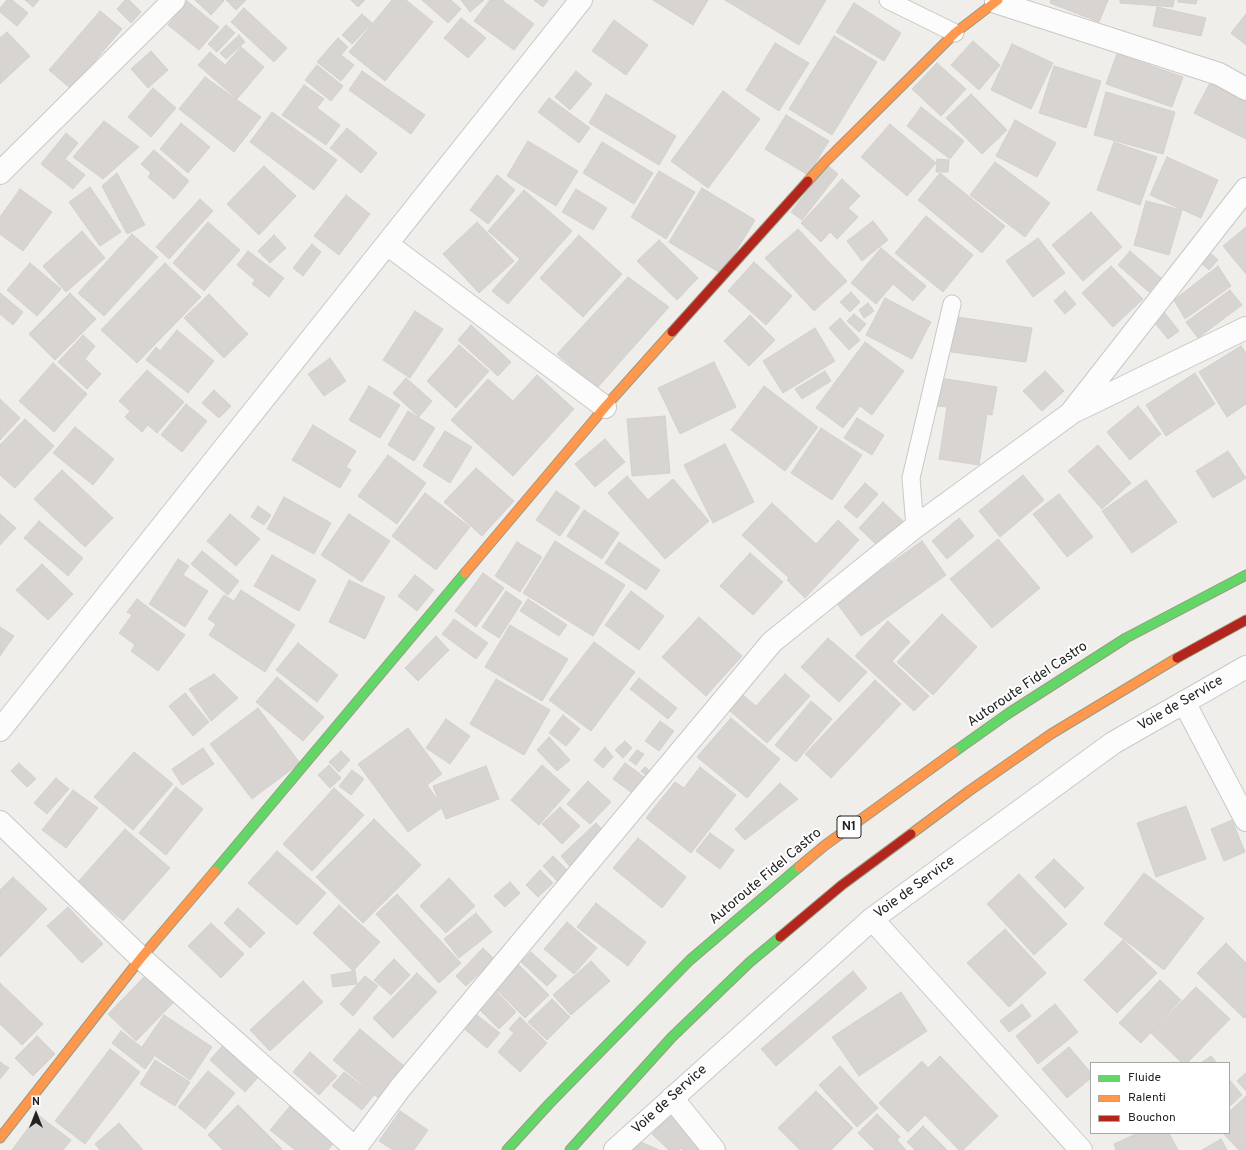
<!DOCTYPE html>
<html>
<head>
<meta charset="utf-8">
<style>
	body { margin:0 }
	#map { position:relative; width:1246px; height:1150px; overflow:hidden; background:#f0eeeb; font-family:Overpass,sans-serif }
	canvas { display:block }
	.legend { position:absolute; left:1090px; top:1062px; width:140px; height:72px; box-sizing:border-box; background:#fff; border:1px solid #a7a7a7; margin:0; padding:5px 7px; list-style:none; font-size:12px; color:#222 }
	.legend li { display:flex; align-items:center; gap:8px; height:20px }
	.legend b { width:20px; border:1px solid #a7a7a7 }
	.north { position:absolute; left:16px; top:1094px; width:40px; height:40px; -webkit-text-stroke:3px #fff; paint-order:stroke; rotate:0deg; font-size:11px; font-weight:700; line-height:16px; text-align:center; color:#222 }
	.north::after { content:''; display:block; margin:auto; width:14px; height:18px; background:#222; clip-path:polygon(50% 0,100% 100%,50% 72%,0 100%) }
</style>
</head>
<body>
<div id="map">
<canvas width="1246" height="1150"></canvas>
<ul class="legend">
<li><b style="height:5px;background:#63d668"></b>Fluide</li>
<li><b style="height:5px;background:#ff974d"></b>Ralenti</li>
<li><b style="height:5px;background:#b3261e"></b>Bouchon</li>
</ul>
<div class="north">N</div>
</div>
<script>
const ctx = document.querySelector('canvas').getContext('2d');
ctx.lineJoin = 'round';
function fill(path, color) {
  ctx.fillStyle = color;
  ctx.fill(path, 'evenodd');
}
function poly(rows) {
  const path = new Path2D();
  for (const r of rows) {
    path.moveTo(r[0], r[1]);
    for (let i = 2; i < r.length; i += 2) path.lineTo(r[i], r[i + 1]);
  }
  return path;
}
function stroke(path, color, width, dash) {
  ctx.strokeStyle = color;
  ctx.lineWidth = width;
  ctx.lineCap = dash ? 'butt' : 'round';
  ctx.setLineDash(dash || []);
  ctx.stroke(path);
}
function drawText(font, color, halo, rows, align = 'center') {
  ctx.font = font + ' Overpass,sans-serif';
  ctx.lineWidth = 4;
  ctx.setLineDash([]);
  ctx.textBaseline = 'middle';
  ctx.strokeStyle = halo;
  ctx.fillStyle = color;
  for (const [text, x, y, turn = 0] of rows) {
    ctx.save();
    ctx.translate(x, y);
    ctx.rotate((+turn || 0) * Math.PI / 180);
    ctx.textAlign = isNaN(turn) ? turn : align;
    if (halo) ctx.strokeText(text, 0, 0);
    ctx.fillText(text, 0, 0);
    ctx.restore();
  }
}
const building = poly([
	[7,0,12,0,28,13,17,26,0,12,0,8,7,0],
	[25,0,39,0,33,7,25,0],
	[125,0,129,0,141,12,131,23,117,9,125,0],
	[195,0,223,0,224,1,211,15,195,0],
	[226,0,246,0,236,10,226,0],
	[351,0,365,0,358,7,351,0],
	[392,0,406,0,433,22,385,81,349,52,392,0],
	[422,0,451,0,461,9,448,23,422,0],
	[461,0,484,0,470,12,461,0],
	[490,0,502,0,534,24,514,50,474,21,490,0],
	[534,0,548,0,543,7,534,0],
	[653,0,708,0,693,25,653,0],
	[725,0,826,0,799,45,725,0],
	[1051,0,1108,0,1099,22,1050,3,1051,0],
	[1120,0,1174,0,1173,7,1120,3,1120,0],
	[1178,0,1197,0,1196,4,1178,2,1178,0],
	[187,1,219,27,199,50,168,25,187,1],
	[854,3,901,33,884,61,836,32,854,3],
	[1157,7,1206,18,1201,36,1153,26,1157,7],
	[244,8,287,48,274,62,231,22,244,8],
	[100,11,122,29,71,89,49,70,100,11],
	[362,14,372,23,352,44,342,35,362,14],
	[1246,14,1246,45,1231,33,1246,14],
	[461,18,486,38,468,58,444,38,461,18],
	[614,20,648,45,626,75,592,51,614,20],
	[226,25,235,33,217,52,208,44,226,25],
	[7,32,30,56,0,84,0,38,7,32],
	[239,35,245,42,226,59,220,53,239,35],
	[834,36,877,62,832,135,789,109,834,36],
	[338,38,348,47,341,55,354,65,341,81,317,62,338,38],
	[973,41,1000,65,979,90,951,65,973,41],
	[775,43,809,63,779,111,746,90,775,43],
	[1012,44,1053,63,1031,109,991,90,1012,44],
	[241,47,264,67,237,99,198,65,210,52,225,65,241,47],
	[151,51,168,70,148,88,131,69,151,51],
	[1117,54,1183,77,1172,107,1106,84,1117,54],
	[937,63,966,89,941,116,912,89,937,63],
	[317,65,343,86,331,101,305,80,317,65],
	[1054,66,1101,81,1086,128,1039,113,1054,66],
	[362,71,425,115,411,134,349,90,362,71],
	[576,71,592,84,570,110,555,97,576,71],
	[205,77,261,117,234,152,179,109,205,77],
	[1210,83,1246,101,1246,139,1194,113,1210,83],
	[304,85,324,99,317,108,340,125,326,145,282,115,304,85],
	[153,88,176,108,151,137,128,117,153,88],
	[723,91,760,119,708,188,671,161,723,91],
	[1106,92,1175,112,1163,154,1094,135,1106,92],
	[606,94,676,136,659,165,589,123,606,94],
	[971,94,1007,130,982,154,946,118,971,94],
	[549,98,590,128,579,143,538,112,549,98],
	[921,107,964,141,950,159,907,126,921,107],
	[272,112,337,160,314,190,250,142,272,112],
	[786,115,829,141,808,175,765,149,786,115],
	[1015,120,1056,143,1037,177,996,156,1015,120],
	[104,121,139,147,103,179,73,157,104,121],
	[181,123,210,147,188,173,160,149,181,123],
	[890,124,936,163,907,196,861,157,890,124],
	[347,128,377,153,361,173,330,148,347,128],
	[66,133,78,143,65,159,85,175,73,189,41,164,66,133],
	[528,141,578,171,556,206,507,176,528,141],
	[602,142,653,173,634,204,583,173,602,142],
	[1114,142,1157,157,1140,205,1097,190,1114,142],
	[154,150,189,181,174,199,148,177,151,173,141,164,154,150],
	[1167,157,1218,180,1201,218,1150,195,1167,157],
	[937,159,949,160,948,172,936,172,937,159],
	[995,162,1050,203,1025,237,970,195,995,162],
	[827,165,838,174,802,220,791,212,827,165],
	[264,166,296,196,259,235,227,204,264,166],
	[659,171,695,192,666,239,631,217,659,171],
	[117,173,145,225,127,234,102,186,117,173],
	[940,173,1005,226,982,253,918,200,940,173],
	[497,175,515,190,488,224,470,210,497,175],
	[842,179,860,196,848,208,858,217,837,239,830,232,821,242,801,223,842,179],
	[90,187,121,232,100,246,69,202,90,187],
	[702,188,755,220,722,274,669,242,702,188],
	[20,189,52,212,23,251,0,234,0,217,20,189],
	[576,189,607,208,593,230,562,212,576,189],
	[524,190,572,231,508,304,492,291,520,259,488,231,524,190],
	[346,195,370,214,339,255,314,236,346,195],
	[200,199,213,211,169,259,156,247,200,199],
	[1146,201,1182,210,1169,255,1134,245,1146,201],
	[1091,212,1122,247,1083,281,1052,245,1091,212],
	[926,216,973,255,943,292,895,253,926,216],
	[873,221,888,240,862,261,847,241,873,221],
	[208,222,240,250,204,291,173,263,208,222],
	[477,222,514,261,479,293,443,254,477,222],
	[1246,227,1246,274,1223,246,1246,227],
	[798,229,847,281,814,311,765,258,798,229],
	[82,231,105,258,66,292,43,266,82,231],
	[132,234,158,257,104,316,78,293,132,234],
	[274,235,286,248,270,263,258,251,274,235],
	[579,235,622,274,583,317,540,278,579,235],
	[1038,238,1065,273,1033,297,1006,261,1038,238],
	[659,240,698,278,677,300,637,261,659,240],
	[312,244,321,252,303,276,293,268,312,244],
	[881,248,926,286,913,301,893,284,876,304,851,283,881,248],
	[248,251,284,278,269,297,252,284,255,280,237,265,248,251],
	[1130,251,1161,278,1149,292,1118,265,1130,251],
	[1210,253,1218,260,1209,270,1201,263,1210,253],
	[754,262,792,296,766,325,728,291,754,262],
	[30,263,61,289,37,316,7,290,30,263],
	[165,263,201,297,137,363,101,330,165,263],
	[1111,266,1143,299,1113,327,1082,293,1111,266],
	[1218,266,1231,286,1185,319,1174,300,1218,266],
	[628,277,669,307,597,388,557,354,628,277],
	[1230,290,1242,305,1198,338,1186,322,1230,290],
	[1065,291,1076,304,1065,314,1054,301,1065,291],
	[851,292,860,302,850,312,840,302,851,292],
	[0,293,23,312,13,325,0,314,0,293],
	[70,293,96,319,55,360,29,334,70,293],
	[209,294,248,334,224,358,184,318,209,294],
	[885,298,931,322,912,359,866,335,885,298],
	[868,303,874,311,864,318,859,310,868,303],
	[1161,308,1179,331,1168,339,1150,317,1161,308],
	[415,311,443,329,410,378,383,360,415,311],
	[854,314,866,324,859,332,847,321,854,314],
	[750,315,775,340,749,366,724,341,750,315],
	[957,317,1032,328,1026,362,951,352,957,317],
	[840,318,860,340,849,350,829,328,840,318],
	[471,325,511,362,498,376,458,340,471,325],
	[815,328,835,361,783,393,763,361,815,328],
	[177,330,214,361,188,393,146,360,156,347,160,351,177,330],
	[83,335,95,346,85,359,101,374,87,389,58,362,83,335],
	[865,342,904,371,872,415,860,406,843,428,816,408,865,342],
	[459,345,489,371,456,408,427,381,459,345],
	[1241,346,1246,353,1246,404,1227,417,1199,372,1241,346],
	[330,358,346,381,324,396,308,374,330,358],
	[714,362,736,407,680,434,658,388,714,362],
	[53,363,87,394,54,432,19,401,53,363],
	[147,370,184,402,157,433,148,425,142,432,125,417,130,411,119,401,147,370],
	[825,371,831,381,802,399,795,389,825,371],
	[1045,371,1064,391,1042,411,1023,391,1045,371],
	[1195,373,1215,404,1166,436,1146,405,1195,373],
	[537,375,574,409,513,476,451,420,488,379,513,401,537,375],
	[406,378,432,401,419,417,393,393,406,378],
	[940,378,997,387,992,415,987,414,979,465,939,459,947,407,936,406,940,378],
	[369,386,400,405,380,438,349,420,369,386],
	[764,386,818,427,785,471,731,430,764,386],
	[214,390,231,406,219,418,202,403,214,390],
	[0,399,20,418,0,440,0,399],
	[186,404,207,421,182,452,161,435,186,404],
	[1138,406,1161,434,1130,460,1107,432,1138,406],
	[408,411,435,428,414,461,388,445,408,411],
	[665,416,670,473,632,476,627,419,665,416],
	[857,418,884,435,872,455,844,438,857,418],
	[25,419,54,446,15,488,0,475,0,445,25,419],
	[313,425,356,451,346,467,351,470,340,488,292,460,313,425],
	[75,427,114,459,93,485,53,453,75,427],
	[821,428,862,455,832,500,791,473,821,428],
	[445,431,472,447,450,483,423,466,445,431],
	[605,439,625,462,595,487,575,464,605,439],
	[725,444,754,502,713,523,684,465,725,444],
	[1098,445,1131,483,1102,509,1068,471,1098,445],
	[1228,451,1246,478,1213,498,1196,471,1228,451],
	[388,455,426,483,397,524,358,496,388,455],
	[476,468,514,501,482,536,444,502,476,468],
	[62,470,113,518,85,547,34,499,62,470],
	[1023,475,1044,500,1000,537,979,511,1023,475],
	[627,476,648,500,673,479,709,521,665,559,608,493,627,476],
	[1146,480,1177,522,1132,553,1102,511,1146,480],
	[865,483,878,494,857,518,844,507,865,483],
	[556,491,580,507,560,536,536,520,556,491],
	[425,493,470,527,436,570,392,536,425,493],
	[1059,494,1093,537,1067,557,1033,514,1059,494],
	[284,497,331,523,314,554,267,529,284,497],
	[883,502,905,523,881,549,859,528,883,502],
	[772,503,816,544,838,520,859,540,805,598,787,580,789,578,742,535,772,503],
	[258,506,271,515,264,525,251,517,258,506],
	[584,510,619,533,602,559,567,536,584,510],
	[0,514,16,528,0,545,0,514],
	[230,514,260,539,236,566,207,541,230,514],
	[349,514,390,541,362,582,321,555,349,514],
	[959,518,974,536,947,559,932,541,959,518],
	[39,521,83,558,68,576,24,538,39,521],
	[998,539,1040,588,992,628,950,579,998,539],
	[555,541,625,585,593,636,523,593,555,541],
	[922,541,946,575,861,636,836,602,922,541],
	[517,542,542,557,520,592,495,576,517,542],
	[619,542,660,570,646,590,605,563,619,542],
	[202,551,239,581,228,595,191,564,202,551],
	[750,553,783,582,753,615,720,586,750,553],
	[272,555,316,580,299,611,254,586,272,555],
	[178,559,189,566,183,575,208,591,185,627,149,604,178,559],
	[42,564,73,594,48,620,16,590,42,564],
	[483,573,504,588,476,627,455,611,483,573],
	[415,575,434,590,417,611,398,596,415,575],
	[349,580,385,597,365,639,329,622,349,580],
	[241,590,295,625,265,672,209,635,216,624,208,619,224,595,234,601,241,590],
	[506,591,522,602,499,638,482,627,506,591],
	[631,591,664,616,639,650,605,625,631,591],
	[137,599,185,635,158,671,131,651,135,645,119,633,132,615,127,612,137,599],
	[528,599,567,625,559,636,520,611,528,599],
	[942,614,977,647,933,695,897,662,942,614],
	[699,617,742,656,706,696,662,657,699,617],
	[454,619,488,643,476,659,442,634,454,619],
	[888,621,910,642,892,661,929,696,914,711,855,656,888,621],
	[510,625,568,659,542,701,485,667,510,625],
	[0,627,14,636,0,656,0,627],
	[436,636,449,650,418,681,405,668,436,636],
	[828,638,867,672,839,702,801,667,828,638],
	[594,642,635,672,591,731,549,700,594,642],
	[298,643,338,675,317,702,276,670,298,643],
	[214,674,238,698,211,721,189,689,214,674],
	[785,674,810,696,767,743,729,710,743,695,756,706,785,674],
	[277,677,324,717,303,741,256,702,277,677],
	[639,678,677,708,668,719,630,689,639,678],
	[496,679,550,710,524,755,470,724,496,679],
	[875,680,901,704,831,778,805,754,875,680],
	[185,693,209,722,193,736,169,706,185,693],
	[811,701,832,719,796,762,775,745,811,701],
	[258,708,300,763,252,799,210,744,258,708],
	[563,715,580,729,566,746,549,733,563,715],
	[731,718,780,759,747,798,697,757,731,718],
	[446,719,470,736,450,764,426,748,446,719],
	[660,721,674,731,659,751,645,741,660,721],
	[408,728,442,774,427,785,443,807,408,832,358,764,408,728],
	[549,737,570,760,557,771,537,750,549,737],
	[625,741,632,748,623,758,615,750,625,741],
	[605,747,613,757,603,768,594,760,605,747],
	[203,748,214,764,182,785,172,769,203,748],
	[637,750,644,754,636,765,629,760,637,750],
	[341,751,350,760,339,772,329,762,341,751],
	[134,752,173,784,133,830,94,797,134,752],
	[19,763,36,779,27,787,11,771,19,763],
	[625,763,647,779,635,795,613,779,625,763],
	[329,765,341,778,330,788,318,775,329,765],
	[542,765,570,790,539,825,511,800,542,765],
	[486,766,499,799,446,819,433,786,486,766],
	[645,767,654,774,650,779,641,771,645,767],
	[700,767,736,795,691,853,646,818,675,782,684,788,700,767],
	[352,770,364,779,351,795,339,786,352,770],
	[56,778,69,789,47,814,34,803,56,778],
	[588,781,611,802,590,824,567,804,588,781],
	[780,783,798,799,745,840,735,829,780,783],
	[176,787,203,809,166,855,139,833,176,787],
	[334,788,364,815,312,871,283,844,334,788],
	[73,790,98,808,66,848,42,830,73,790],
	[1186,806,1206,859,1156,877,1137,823,1186,806],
	[560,807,580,826,562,844,542,824,560,807],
	[374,819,421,865,363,923,316,877,374,819],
	[1232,820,1245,852,1224,861,1211,829,1232,820],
	[596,823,608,835,572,869,561,856,596,823],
	[125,829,170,868,123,921,78,882,125,829],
	[710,833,734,850,720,869,696,851,710,833],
	[638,838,686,877,662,908,613,868,638,838],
	[277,851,326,893,297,925,248,883,277,851],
	[553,856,568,871,557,881,543,866,553,856],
	[1054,859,1084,888,1065,908,1035,877,1054,859],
	[540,870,553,883,538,897,526,885,540,870],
	[1144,873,1204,918,1164,970,1104,924,1144,873],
	[1019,874,1067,924,1034,955,987,904,1019,874],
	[13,877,47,909,0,957,0,890,13,877],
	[449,878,475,906,446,933,420,906,449,878],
	[510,882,520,893,505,907,494,896,510,882],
	[397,894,461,963,439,983,376,914,397,894],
	[596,903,646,942,628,966,577,927,596,903],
	[339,905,380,942,353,971,313,933,339,905],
	[68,907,103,944,82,963,47,926,68,907],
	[238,908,265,933,250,948,224,923,238,908],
	[476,913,492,932,459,958,444,939,476,913],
	[567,922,597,948,574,974,544,949,567,922],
	[211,923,244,954,221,978,188,946,211,923],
	[1005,929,1046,973,1009,1007,967,963,1005,929],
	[1123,940,1157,973,1117,1013,1084,980,1123,940],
	[1226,943,1246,963,1246,1017,1244,1018,1197,973,1226,943],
	[483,948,494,959,466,986,456,976,483,948],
	[531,952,557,976,547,986,521,962,531,952],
	[394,959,410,975,391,995,374,980,394,959],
	[591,961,610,981,571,1015,553,995,591,961],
	[518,964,549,995,525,1018,494,987,518,964],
	[150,971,178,998,136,1041,108,1014,150,971],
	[355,971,357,984,333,987,331,975,355,971],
	[853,971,867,988,776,1066,761,1049,853,971],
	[417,973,437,992,393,1038,373,1018,417,973],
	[365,976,378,986,353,1016,340,1004,365,976],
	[1160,980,1181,1000,1141,1043,1119,1023,1160,980],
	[303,981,323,1002,270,1051,250,1030,303,981],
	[0,983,43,1024,22,1045,0,1024,0,983],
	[1196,987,1230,1019,1187,1063,1182,1063,1151,1033,1196,987],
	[496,991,516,1012,499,1029,478,1008,496,991],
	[901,992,927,1031,859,1076,832,1037,901,992],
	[552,999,570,1017,547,1040,528,1022,552,999],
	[1022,1004,1031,1016,1009,1032,1000,1021,1022,1004],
	[1055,1004,1078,1032,1038,1064,1016,1036,1055,1004],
	[473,1012,500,1033,487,1048,461,1026,473,1012],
	[164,1015,212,1047,190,1080,142,1047,164,1015],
	[520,1017,547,1043,520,1072,498,1052,514,1033,509,1029,520,1017],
	[360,1029,409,1070,382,1101,333,1060,360,1029],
	[121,1031,154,1057,145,1069,112,1043,121,1031],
	[37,1036,55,1054,33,1076,15,1058,37,1036],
	[225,1043,260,1075,245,1092,210,1060,225,1043],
	[1069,1047,1091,1073,1091,1078,1067,1098,1042,1069,1069,1047],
	[110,1049,140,1072,85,1144,55,1121,110,1049],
	[310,1052,337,1076,319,1095,293,1072,310,1052],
	[940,1056,998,1116,963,1150,959,1150,925,1115,908,1132,879,1103,922,1061,928,1068,940,1056],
	[1211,1056,1217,1063,1201,1063,1211,1056],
	[155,1060,190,1082,175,1106,140,1084,155,1060],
	[0,1062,9,1068,0,1079,0,1062],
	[840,1066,878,1108,857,1127,819,1085,840,1066],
	[208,1071,235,1093,205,1129,178,1107,208,1071],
	[344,1072,374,1095,362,1110,332,1086,344,1072],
	[1246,1073,1246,1091,1237,1081,1246,1073],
	[1229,1079,1242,1095,1229,1107,1229,1079],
	[816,1091,853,1128,831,1150,800,1150,778,1128,816,1091],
	[1246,1096,1246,1150,1239,1150,1223,1133,1229,1133,1229,1112,1246,1096],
	[238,1105,282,1149,281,1150,223,1150,208,1135,238,1105],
	[290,1106,334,1142,328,1150,295,1150,270,1130,290,1106],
	[400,1111,428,1130,414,1150,393,1150,379,1141,400,1111],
	[877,1114,900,1137,897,1140,906,1150,875,1150,858,1133,877,1114],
	[38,1115,71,1140,63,1150,12,1150,38,1115],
	[671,1115,708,1150,683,1150,681,1148,679,1150,669,1150,652,1134,671,1115],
	[119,1123,143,1150,100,1150,95,1144,119,1123],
	[923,1126,947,1150,915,1150,907,1142,923,1126],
	[1138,1133,1169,1133,1178,1150,1116,1150,1114,1144,1138,1133],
	[634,1139,659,1150,629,1150,634,1139],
	[1221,1139,1227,1150,1202,1150,1221,1139]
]);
const lane = poly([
	[888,0,955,33],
	[915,527,911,478,952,304]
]);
const street = poly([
	[996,2,1219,74,1246,89],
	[0,173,174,0],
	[387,244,605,407],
	[1075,411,1246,328],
	[1184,702,1246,820],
	[0,730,581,0],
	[0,822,141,958,357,1150],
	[872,919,1081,1150],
	[672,1098,714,1150],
	[354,1150,401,1087,772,642,915,527,1070,414,1246,189],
	[615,1150,872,919,1113,743,1246,667]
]);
const fast = poly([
	[954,752,1009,713,1126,638,1246,575],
	[215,871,465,573],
	[507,1150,549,1104,690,960,799,867],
	[570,1150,672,1037,750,962,780,937]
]);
const slow = poly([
	[808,181,825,162,955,33,998,0],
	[465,573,605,407,672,332],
	[911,834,969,791,1051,734,1177,658],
	[799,867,824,846,954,752],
	[0,1138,141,958,215,871]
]);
const jam = poly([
	[672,332,808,181],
	[1177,658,1246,620],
	[780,937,842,885,911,834]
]);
const shields = [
	[849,827,24]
];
const shieldNames = [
	["N1",849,827]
];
const streetNames = [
	["Autoroute Fidel Castro",1028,685,-34],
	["Voie de Service",1181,704,-30],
	["Autoroute Fidel Castro",766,877,-40],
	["Voie de Service",915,888,-36],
	["Voie de Service",670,1100,-42]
];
fill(building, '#d7d4d2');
stroke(building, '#d3d0cc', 1);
stroke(lane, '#c9c8c7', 19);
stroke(street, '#c9c8c7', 24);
stroke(fast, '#999a82', 11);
stroke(slow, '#999a82', 11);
stroke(jam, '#999a82', 11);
stroke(lane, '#fdfcfc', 17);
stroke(street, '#fdfcfc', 22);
stroke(fast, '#63d668', 9);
stroke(slow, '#ff974d', 9);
stroke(jam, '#b3261e', 9);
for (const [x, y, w] of shields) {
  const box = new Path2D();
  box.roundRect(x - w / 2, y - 11, w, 22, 3);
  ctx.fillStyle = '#fff';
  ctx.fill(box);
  stroke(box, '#222', 1);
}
drawText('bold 13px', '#222', null, shieldNames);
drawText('14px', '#222', '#fff', streetNames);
</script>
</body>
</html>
